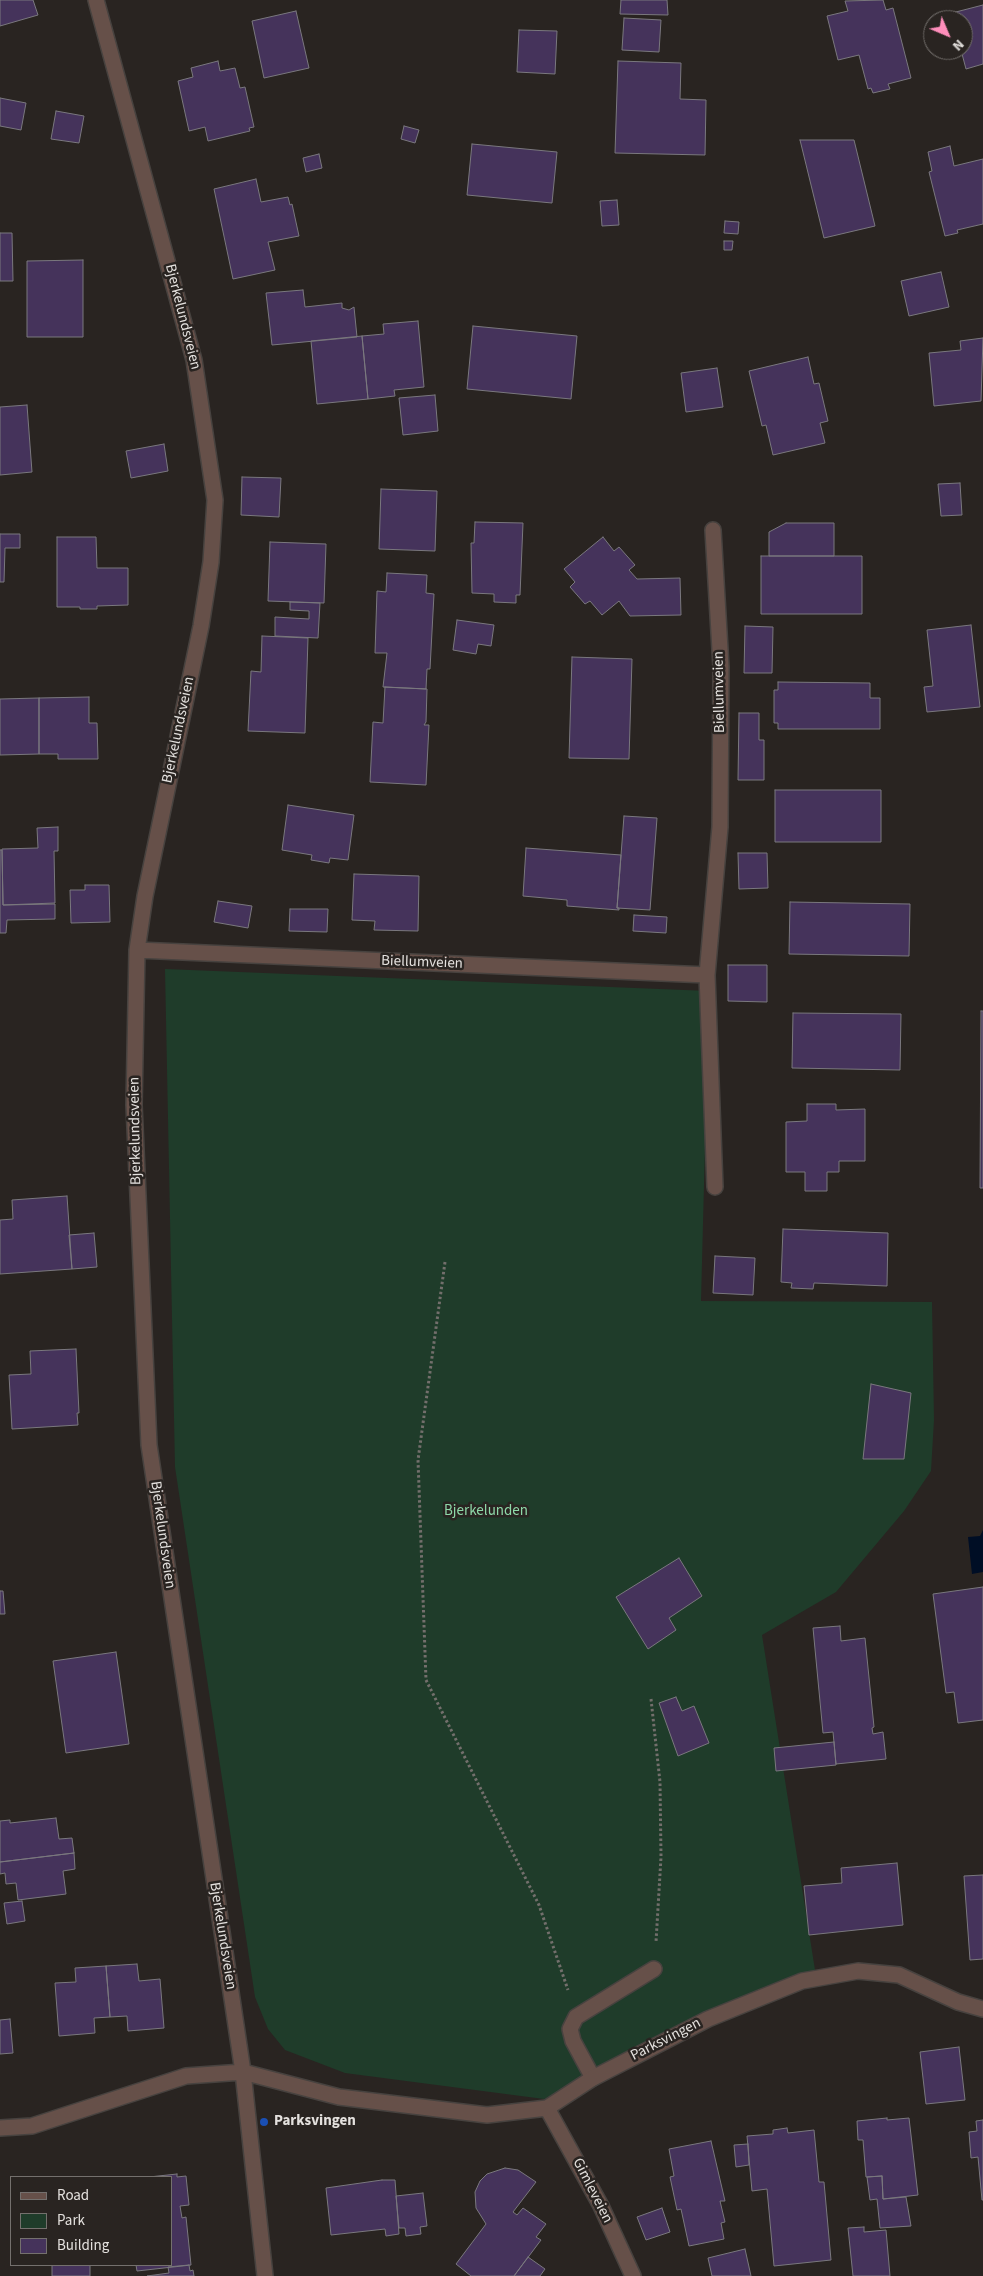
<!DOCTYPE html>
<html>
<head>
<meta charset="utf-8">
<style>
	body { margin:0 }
	#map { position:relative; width:983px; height:2276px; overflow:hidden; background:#292421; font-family:"Source Sans 3",sans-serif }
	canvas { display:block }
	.legend { position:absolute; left:10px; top:2176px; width:162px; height:90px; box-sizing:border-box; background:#292421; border:1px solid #74706d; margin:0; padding:6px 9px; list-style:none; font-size:15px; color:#e4e1de }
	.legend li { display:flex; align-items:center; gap:10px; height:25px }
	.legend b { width:25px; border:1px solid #74706d }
	.north { position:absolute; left:923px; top:10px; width:50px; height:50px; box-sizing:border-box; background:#292421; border:1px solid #74706d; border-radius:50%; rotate:135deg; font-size:14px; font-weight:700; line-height:20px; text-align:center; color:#e4e1de }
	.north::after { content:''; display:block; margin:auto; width:18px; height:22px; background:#fe8ebb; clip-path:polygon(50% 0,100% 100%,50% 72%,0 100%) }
</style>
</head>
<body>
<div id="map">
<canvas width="983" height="2276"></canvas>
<ul class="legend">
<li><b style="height:6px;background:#665049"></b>Road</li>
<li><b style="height:14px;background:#1f3c2a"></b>Park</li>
<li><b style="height:14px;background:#45335b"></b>Building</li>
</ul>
<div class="north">N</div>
</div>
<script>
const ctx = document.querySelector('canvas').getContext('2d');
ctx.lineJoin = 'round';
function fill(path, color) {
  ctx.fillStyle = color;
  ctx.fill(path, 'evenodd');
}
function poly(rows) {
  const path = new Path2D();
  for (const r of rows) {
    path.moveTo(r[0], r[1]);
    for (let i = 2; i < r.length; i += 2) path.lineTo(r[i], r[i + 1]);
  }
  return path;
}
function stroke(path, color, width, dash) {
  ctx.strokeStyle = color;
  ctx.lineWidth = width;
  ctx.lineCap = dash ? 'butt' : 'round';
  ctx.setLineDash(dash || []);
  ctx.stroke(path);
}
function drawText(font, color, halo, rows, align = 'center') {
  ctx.font = font + ' "Source Sans 3",sans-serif';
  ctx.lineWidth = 5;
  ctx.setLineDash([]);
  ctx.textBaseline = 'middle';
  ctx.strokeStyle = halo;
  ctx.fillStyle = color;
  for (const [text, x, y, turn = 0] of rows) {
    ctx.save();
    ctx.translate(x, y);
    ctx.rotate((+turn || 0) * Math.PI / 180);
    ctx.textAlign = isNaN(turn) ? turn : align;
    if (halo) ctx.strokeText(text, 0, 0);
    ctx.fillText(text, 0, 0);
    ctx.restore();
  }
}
const green = poly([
	[165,969,709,991,701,1301,932,1302,934,1420,931,1471,904,1511,836,1592,762,1635,815,1970,544,2099,345,2073,285,2050,268,2029,255,1997,175,1467]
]);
const water = poly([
	[983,1530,983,1572,972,1574,968,1537,980,1536]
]);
const building = poly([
	[0,0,33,0,38,15,0,26,0,0],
	[621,0,667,0,668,15,620,14,621,0],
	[883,0,886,10,893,8,911,78,888,84,890,89,873,93,871,88,868,89,859,55,838,60,827,16,848,11,845,1,883,0],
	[983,5,983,64,966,69,961,50,963,50,963,20,953,20,952,13,983,5],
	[296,11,309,68,264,78,252,21,296,11],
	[624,18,661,20,659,52,622,50,624,18],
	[519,30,557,31,555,74,517,72,519,30],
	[218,61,220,71,235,68,240,88,245,87,254,127,249,128,250,131,208,141,205,127,189,131,178,81,193,77,191,68,218,61],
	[618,61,681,63,680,99,706,100,705,155,615,153,618,61],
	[0,98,26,103,21,130,0,126,0,98],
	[56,111,84,116,79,143,51,139,56,111],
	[404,126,419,130,415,143,401,139,404,126],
	[800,140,854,140,875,226,824,238,800,140],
	[472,144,557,152,552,203,467,195,472,144],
	[950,146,954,166,983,159,983,224,957,230,958,233,945,236,929,172,932,171,928,152,950,146],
	[319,154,322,168,306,172,303,158,319,154],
	[256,179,261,202,288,197,290,205,292,204,299,236,268,242,275,270,233,279,214,189,256,179],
	[617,200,619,225,602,226,600,201,617,200],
	[725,221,739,222,738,234,724,233,725,221],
	[0,233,12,233,13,281,0,281,0,233],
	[724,241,733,241,732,250,724,250,724,241],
	[83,260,83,337,27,337,27,261,83,260],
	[941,272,949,307,909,316,901,281,941,272],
	[303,290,305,307,342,303,342,308,349,310,354,307,357,337,272,345,266,293,303,290],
	[418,321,424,387,394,390,395,396,368,399,362,336,384,334,383,324,418,321],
	[473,326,577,336,571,399,467,389,473,326],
	[362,336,368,399,317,404,311,341,362,336],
	[983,338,981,401,934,406,929,353,961,350,960,341,983,338],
	[808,357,814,384,819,383,828,421,820,423,825,443,773,455,766,425,762,426,749,371,808,357],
	[717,368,723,407,686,412,681,373,717,368],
	[435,395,438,431,403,435,399,398,435,395],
	[27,405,32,472,0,475,0,407,27,405],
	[164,444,168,471,131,478,126,451,164,444],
	[242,477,281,478,279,517,241,515,242,477],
	[960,483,962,515,941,516,938,484,960,483],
	[381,489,437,491,435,551,379,549,381,489],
	[475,522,523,523,520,595,516,595,516,603,494,602,494,594,472,593,471,543,474,543,475,522],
	[786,523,834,523,834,556,769,556,769,532,786,523],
	[0,534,20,534,20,548,5,548,4,582,0,582,0,534],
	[57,537,96,537,97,568,128,568,128,605,97,606,97,609,80,609,80,607,57,607,57,537],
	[603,537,614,551,619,547,635,565,629,570,637,579,680,578,681,615,630,616,619,601,602,615,590,601,585,604,570,587,575,582,564,569,603,537],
	[270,542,326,544,324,603,268,601,270,542],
	[761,556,862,556,862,614,761,614,761,556],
	[387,573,427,575,426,593,434,594,430,669,427,669,426,689,383,687,387,653,375,653,377,591,386,592,387,573],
	[290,602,320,603,318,638,275,636,275,617,309,619,309,611,290,610,290,602],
	[457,620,494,625,491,646,478,644,476,654,453,650,457,620],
	[971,625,980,707,927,712,924,687,933,686,927,630,971,625],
	[745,626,773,627,772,673,744,673,745,626],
	[262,636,308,638,305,733,248,731,251,671,261,672,262,636],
	[572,657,632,659,629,759,569,758,572,657],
	[778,682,870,683,870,698,880,698,880,729,778,729,778,723,774,723,774,690,778,690,778,682],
	[385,687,427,689,426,722,424,725,429,725,426,785,370,782,373,722,383,723,385,687],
	[89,697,89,723,97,723,98,759,58,759,58,754,39,754,39,698,89,697],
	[39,698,39,754,0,755,0,699,39,698],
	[739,713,759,713,759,740,764,740,764,780,738,780,739,713],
	[775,790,881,790,881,842,775,842,775,790],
	[288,805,354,815,348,860,330,858,329,863,311,860,312,855,282,850,288,805],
	[624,816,657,818,650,910,617,908,624,816],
	[58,827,58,851,54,851,55,903,3,905,2,849,38,848,37,828,58,827],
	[526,848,621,855,617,908,619,908,619,910,567,906,567,900,523,896,526,848],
	[0,850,2,850,3,905,55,904,55,919,7,920,6,933,0,933,0,850],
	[738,853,767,853,768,888,739,889,738,853],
	[354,874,419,876,418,931,374,930,375,921,352,920,354,874],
	[85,885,109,885,110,922,71,923,70,890,85,890,85,885],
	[218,901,252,906,248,928,214,922,218,901],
	[790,902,910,904,909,956,789,954,790,902],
	[290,909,328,909,327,932,289,931,290,909],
	[634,915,667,917,666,933,633,931,634,915],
	[728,965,767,965,767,1002,728,1001,728,965],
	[981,1011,983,1011,983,1188,980,1188,981,1011],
	[793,1013,901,1014,900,1070,792,1068,793,1013],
	[807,1104,836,1104,836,1110,865,1109,865,1161,839,1161,839,1172,827,1172,827,1191,805,1191,805,1172,786,1172,786,1122,807,1121,807,1104],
	[67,1196,72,1269,0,1274,0,1220,13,1219,12,1200,67,1196],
	[783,1229,888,1233,887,1286,814,1283,813,1289,791,1288,792,1283,781,1282,783,1229],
	[94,1233,97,1267,72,1269,69,1235,94,1233],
	[715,1256,755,1258,753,1295,713,1293,715,1256],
	[76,1349,79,1413,77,1413,78,1425,12,1429,9,1375,31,1374,30,1351,76,1349],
	[871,1384,911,1393,904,1459,863,1459,871,1384],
	[679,1558,702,1596,669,1618,676,1630,648,1649,616,1597,679,1558],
	[983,1587,983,1720,958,1723,954,1692,946,1693,933,1594,983,1587],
	[0,1591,3,1591,5,1614,0,1614,0,1591],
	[840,1626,841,1641,865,1638,874,1727,872,1728,873,1734,883,1732,886,1759,836,1764,833,1732,823,1733,813,1628,840,1626],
	[116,1652,129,1744,66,1753,53,1661,116,1652],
	[676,1697,682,1711,694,1706,709,1743,678,1756,659,1703,676,1697],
	[834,1742,836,1765,776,1771,774,1748,834,1742],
	[56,1818,59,1839,72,1838,74,1853,0,1862,0,1821,10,1820,10,1823,56,1818],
	[74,1853,75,1869,63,1871,66,1894,18,1900,16,1883,6,1884,5,1873,0,1874,0,1862,74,1853],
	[897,1863,903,1925,809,1935,804,1886,842,1883,841,1868,897,1863],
	[983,1875,983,1959,970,1960,964,1876,983,1875],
	[22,1901,25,1921,7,1924,4,1903,22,1901],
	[137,1964,139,1981,160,1979,164,2028,128,2031,127,2016,110,2017,106,1966,137,1964],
	[106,1966,110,2017,94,2018,95,2033,59,2036,55,1983,76,1982,75,1968,106,1966],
	[10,2019,13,2053,0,2054,0,2020,10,2019],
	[959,2047,965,2100,926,2104,920,2052,959,2047],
	[887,2118,887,2120,909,2118,918,2195,883,2199,882,2176,866,2177,863,2140,858,2140,857,2121,887,2118],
	[983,2120,983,2200,982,2200,978,2157,971,2158,969,2132,977,2131,976,2121,983,2120],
	[787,2128,788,2133,814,2130,819,2182,824,2182,831,2260,774,2266,767,2189,752,2191,747,2136,773,2134,773,2130,787,2128],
	[711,2141,725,2201,720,2201,725,2222,721,2223,724,2239,689,2246,681,2209,677,2210,670,2177,674,2176,669,2149,711,2141],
	[748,2144,749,2165,736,2167,734,2145,748,2144],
	[505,2168,518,2170,536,2182,513,2212,517,2215,523,2208,546,2224,536,2237,541,2240,514,2276,471,2276,456,2264,486,2224,476,2208,475,2192,480,2181,487,2174,505,2168],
	[177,2174,177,2177,186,2176,189,2205,180,2206,182,2218,186,2217,191,2265,137,2271,136,2265,171,2265,171,2177,149,2177,177,2174],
	[882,2176,883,2199,906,2197,911,2226,880,2228,877,2199,870,2200,867,2177,882,2176],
	[382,2180,395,2180,399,2234,386,2236,385,2229,331,2235,326,2188,382,2180],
	[423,2193,427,2226,420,2227,421,2234,406,2236,405,2228,399,2228,396,2196,423,2193],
	[662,2208,670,2232,646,2240,637,2217,662,2208],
	[864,2227,864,2232,886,2230,890,2276,853,2276,848,2228,864,2227],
	[745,2249,751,2276,712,2276,708,2258,745,2249],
	[528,2257,545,2269,540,2276,514,2276,528,2257],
	[52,2265,90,2265,90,2276,52,2276,52,2265],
	[189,2265,190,2271,193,2270,194,2276,147,2276,169,2273,168,2267,189,2265]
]);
const path = poly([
	[445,1262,418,1460,426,1680,539,1905,568,1990],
	[651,1699,660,1782,661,1857,656,1942]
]);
const service = poly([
	[593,2078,573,2041,570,2029,576,2017,654,1969]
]);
const minor = poly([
	[96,0,194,360,215,500,211,562,201,626,145,896,137,950,134,1105,149,1445,243,2072,265,2276],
	[713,530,721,667,720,827,707,975,715,1187],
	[137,950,707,975],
	[547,2108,601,2206,633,2276],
	[0,2128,32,2126,186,2076,243,2072,339,2097,487,2115,547,2108,593,2078,708,2019,802,1981,858,1971,899,1975,958,2002,983,2009]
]);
const markers = [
	[264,2122,5,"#1a4fb4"]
];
const streetNames = [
	["Bjerkelundsveien",182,317,76],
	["Biellumveien",720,692,-91],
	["Bjerkelundsveien",179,730,-78],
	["Biellumveien",422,963,2],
	["Bjerkelundsveien",136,1131,-91],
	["Bjerkelundsveien",162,1535,82],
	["Bjerkelundsveien",222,1936,81],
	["Parksvingen",666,2040,-27],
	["Gimleveien",592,2191,63]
];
const parkNames = [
	["Bjerkelunden",486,1512]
];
const poiNames = [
	["Parksvingen",274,2122]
];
fill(green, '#1f3c2a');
fill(water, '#000e25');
fill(building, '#45335b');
stroke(building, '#7a787e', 1);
stroke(service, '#47423f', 18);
stroke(minor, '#47423f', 18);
stroke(path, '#736f6c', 3, [2.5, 2.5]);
stroke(service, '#665049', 15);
stroke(minor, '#665049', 15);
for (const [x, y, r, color] of markers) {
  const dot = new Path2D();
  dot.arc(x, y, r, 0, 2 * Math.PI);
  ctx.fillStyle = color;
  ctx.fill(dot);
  stroke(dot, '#292421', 2);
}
drawText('15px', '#e4e1de', '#292421', streetNames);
drawText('15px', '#8ed8a8', '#292421', parkNames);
drawText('bold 15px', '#e4e1de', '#292421', poiNames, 'left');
</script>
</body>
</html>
